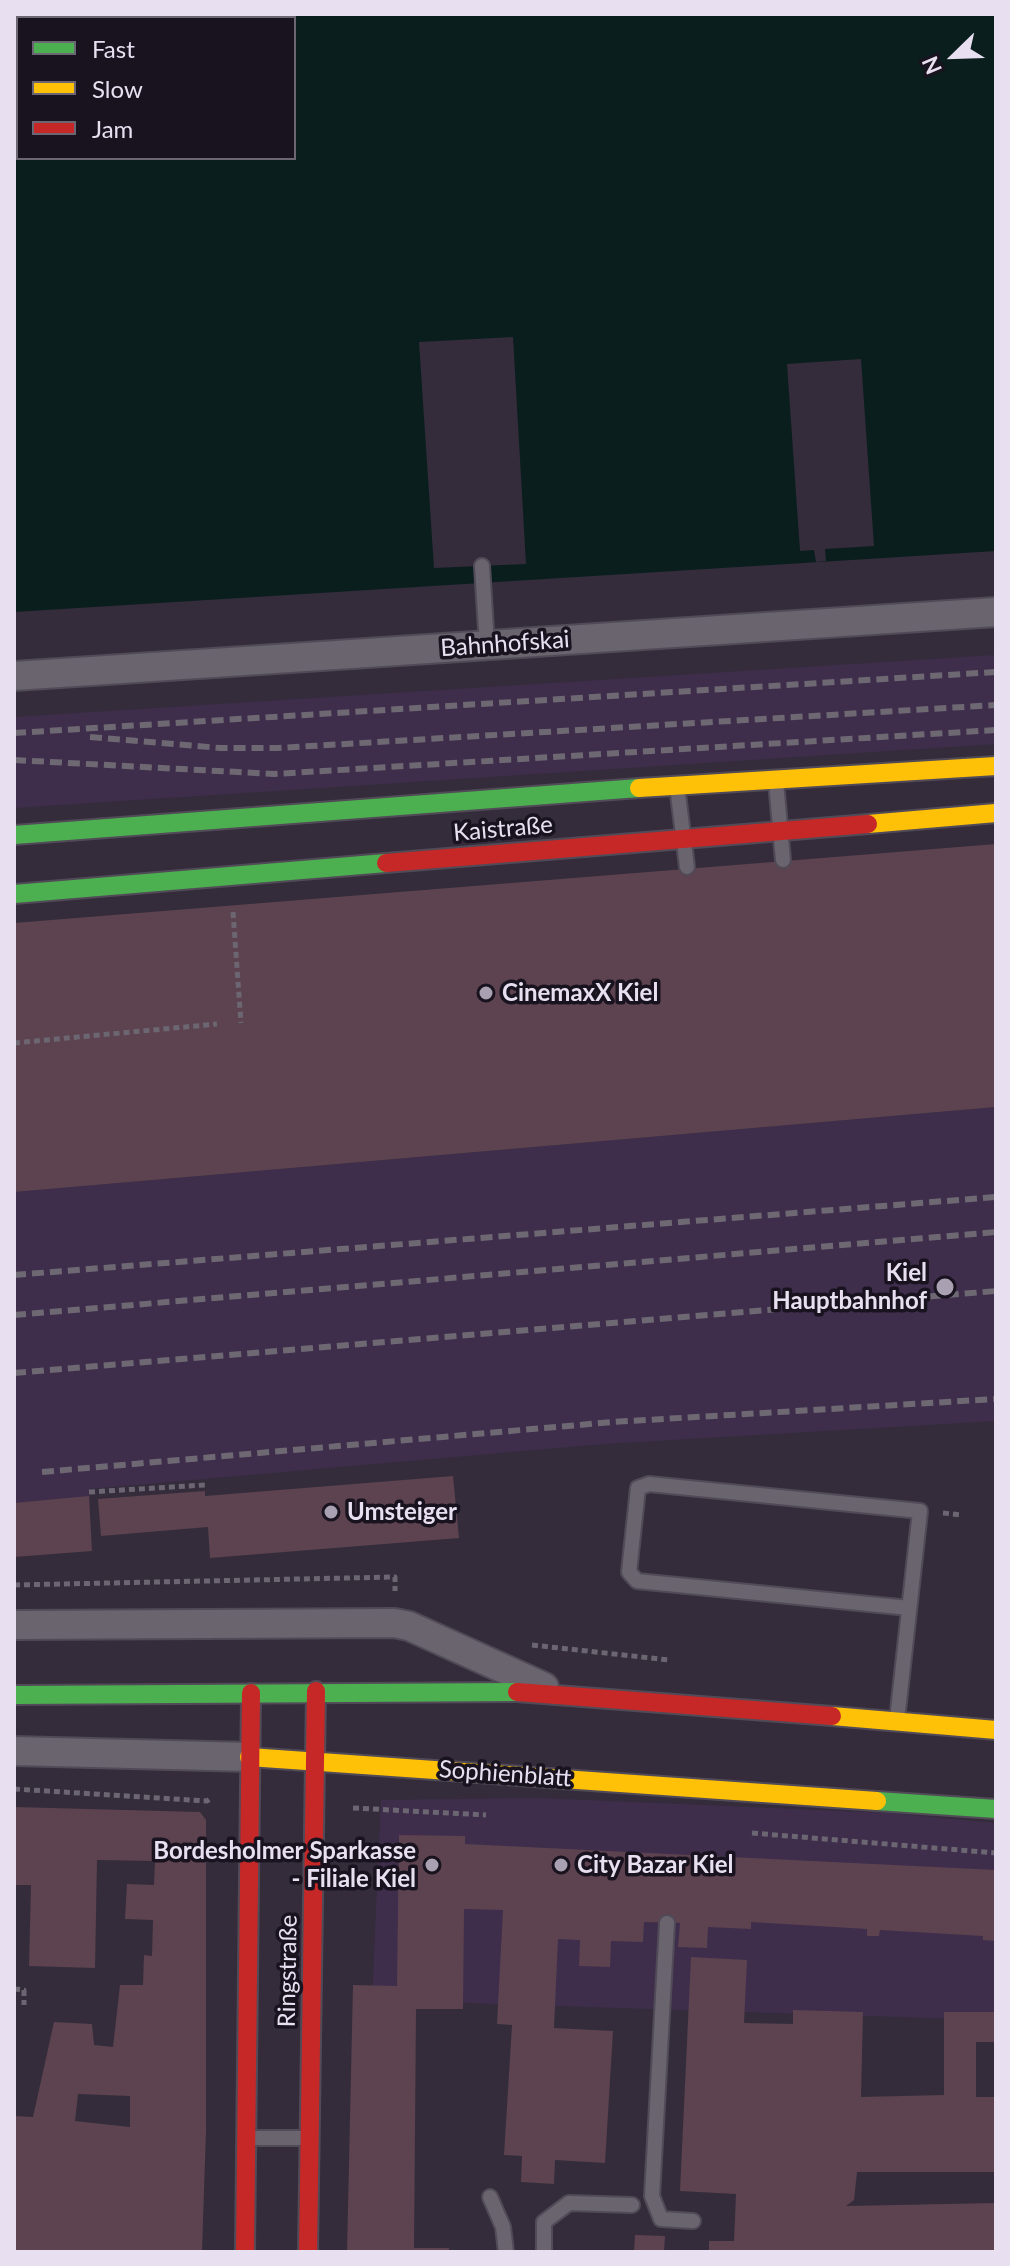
<!DOCTYPE html>
<html>
<head>
<meta charset="utf-8">
<style>
	body { margin:0 }
	#map { position:relative; width:1010px; height:2266px; overflow:hidden; background:#342c3b; font-family:Lato,sans-serif }
	canvas { display:block }
	.frame { position:absolute; inset:0; border:16px solid #e8dff1; pointer-events:none }
	.legend { position:absolute; left:16px; top:16px; width:280px; height:144px; box-sizing:border-box; background:#19131f; border:2px solid #6c6573; margin:0; padding:10px 14px; list-style:none; font-size:24px; color:#e8dff1 }
	.legend li { display:flex; align-items:center; gap:16px; height:40px }
	.legend b { width:40px; border:2px solid #6c6573 }
	.north { position:absolute; left:914px; top:16px; width:80px; height:80px; -webkit-text-stroke:6px #19131f; paint-order:stroke; rotate:247deg; font-size:22px; font-weight:700; line-height:32px; text-align:center; color:#e8dff1 }
	.north::after { content:''; display:block; margin:auto; width:28px; height:36px; background:#e8dff1; clip-path:polygon(50% 0,100% 100%,50% 72%,0 100%) }
</style>
</head>
<body>
<div id="map">
<canvas width="1010" height="2266"></canvas>
<div class="frame"></div>
<ul class="legend">
<li><b style="height:10px;background:#4caf50"></b>Fast</li>
<li><b style="height:10px;background:#ffc107"></b>Slow</li>
<li><b style="height:10px;background:#c62828"></b>Jam</li>
</ul>
<div class="north">N</div>
</div>
<script>
const ctx = document.querySelector('canvas').getContext('2d');
ctx.lineJoin = 'round';
function fill(path, color) {
  ctx.fillStyle = color;
  ctx.fill(path, 'evenodd');
}
function poly(rows) {
  const path = new Path2D();
  for (const r of rows) {
    path.moveTo(r[0], r[1]);
    for (let i = 2; i < r.length; i += 2) path.lineTo(r[i], r[i + 1]);
  }
  return path;
}
function stroke(path, color, width, dash) {
  ctx.strokeStyle = color;
  ctx.lineWidth = width;
  ctx.lineCap = dash ? 'butt' : 'round';
  ctx.setLineDash(dash || []);
  ctx.stroke(path);
}
function drawText(font, color, halo, rows, align = 'center') {
  ctx.font = font + ' Lato,sans-serif';
  ctx.lineWidth = 7;
  ctx.setLineDash([]);
  ctx.textBaseline = 'middle';
  ctx.strokeStyle = halo;
  ctx.fillStyle = color;
  for (const [text, x, y, turn = 0] of rows) {
    ctx.save();
    ctx.translate(x, y);
    ctx.rotate((+turn || 0) * Math.PI / 180);
    ctx.textAlign = isNaN(turn) ? turn : align;
    if (halo) ctx.strokeText(text, 0, 0);
    ctx.fillText(text, 0, 0);
    ctx.restore();
  }
}
const built = poly([
	[996,655,996,744,14,808,14,717],
	[996,1107,996,1421,603,1444,89,1489,90,1511,14,1557,14,1192],
	[538,1798,889,1813,996,1823,996,2020,372,2000,381,1800]
]);
const water = poly([
	[14,14,996,14,996,551,14,612],
	[18,18,294,18,294,158,18,158]
]);
const pier = poly([
	[513,337,526,564,434,568,419,342],
	[861,359,874,546,825,549,826,561,816,562,814,550,800,551,787,364]
]);
const building = poly([
	[996,844,996,1107,14,1192,14,923],
	[453,1476,459,1538,210,1558,208,1527,101,1536,98,1499,205,1491,205,1496],
	[89,1496,92,1551,14,1557,14,1503],
	[14,1807,200,1812,206,1820,206,2130,202,2252,14,2252,14,2116,33,2117,54,2022,92,2024,94,2045,113,2047,120,1985,143,1985,144,1955,152,1956,153,1920,125,1919,127,1884,154,1885,155,1861,97,1860,95,1968,29,1966,31,1885,14,1885],
	[78,2094,130,2096,130,2127,75,2121],
	[399,1835,465,1836,465,1844,996,1870,996,1941,983,1940,983,1936,880,1930,879,1936,867,1936,867,1929,751,1922,751,1929,708,1927,707,1948,678,1947,680,1923,644,1922,643,1942,611,1941,610,1967,579,1966,580,1940,558,1939,554,2028,613,2031,605,2163,555,2160,554,2184,521,2182,522,2156,504,2155,512,2025,497,2024,503,1910,464,1909,463,2009,416,2009,414,2248,449,2248,449,2252,347,2252,353,1985,397,1986],
	[691,1957,747,1960,744,2023,793,2024,793,2010,863,2012,861,2097,944,2095,944,2012,996,2012,996,2042,976,2042,976,2097,996,2097,996,2172,857,2172,854,2200,846,2206,996,2203,996,2252,709,2252,709,2241,734,2241,736,2194,680,2191],
	[635,2235,665,2236,664,2252,634,2252]
]);
const path = poly([
	[233,912,241,1023],
	[14,1043,217,1024],
	[89,1492,205,1485],
	[943,1513,962,1515],
	[14,1585,395,1577,395,1591],
	[532,1645,669,1660],
	[14,1789,207,1801,211,1798],
	[353,1808,486,1815],
	[752,1833,996,1853],
	[14,1989,24,1990,24,2005]
]);
const lane = poly([
	[482,566,487,646],
	[776,782,783,860],
	[677,786,687,867],
	[897,1720,920,1511,649,1484,638,1488,629,1572,637,1581,909,1608],
	[667,1923,652,2196,661,2219,693,2221],
	[247,2138,306,2138],
	[490,2197,503,2227,506,2252],
	[544,2252,544,2222,569,2203,632,2205]
]);
const street = poly([
	[14,676,996,612],
	[14,1625,394,1623,409,1626,544,1687],
	[14,1751,249,1757]
]);
const fast = poly([
	[14,835,639,788],
	[14,894,386,863],
	[14,1695,517,1692],
	[877,1801,996,1809]
]);
const slow = poly([
	[639,788,996,766],
	[868,824,996,813],
	[832,1716,996,1730],
	[249,1757,877,1801]
]);
const jam = poly([
	[386,863,868,824],
	[517,1692,832,1716],
	[245,2252,251,1693],
	[308,2252,316,1691]
]);
const rail = poly([
	[14,733,996,672],
	[90,737,220,748,278,748,996,705],
	[14,760,274,774,996,730],
	[14,1275,996,1197],
	[14,1315,996,1232],
	[14,1373,996,1291],
	[42,1472,613,1422,996,1399]
]);
const markers = [
	[486,993,8,"#a9a0b1"],
	[945,1287,10,"#a9a0b1"],
	[331,1512,8,"#a9a0b1"],
	[432,1865,8,"#a9a0b1"],
	[561,1865,8,"#a9a0b1"]
];
const streetNames = [
	["Bahnhofskai",505,644,-4],
	["Kaistraße",503,829,-5],
	["Sophienblatt",505,1774,4],
	["Ringstraße",288,1971,-89]
];
const poiNames = [
	["CinemaxX Kiel",502,993],
	["Kiel",927,1273,"right"],
	["Hauptbahnhof",927,1301,"right"],
	["Umsteiger",347,1512],
	["Bordesholmer Sparkasse",416,1851,"right"],
	["- Filiale Kiel",416,1879,"right"],
	["City Bazar Kiel",577,1865]
];
fill(built, '#3e2e4c');
fill(water, '#0a1e1e');
fill(pier, '#342c3b');
fill(building, '#5c434f');
stroke(lane, '#514a57', 18);
stroke(street, '#514a57', 32);
stroke(fast, '#514a57', 22);
stroke(slow, '#514a57', 22);
stroke(jam, '#514a57', 22);
stroke(path, '#6b6671', 5, [6, 4]);
stroke(lane, '#6a646f', 14);
stroke(street, '#6a646f', 28);
stroke(fast, '#4caf50', 18);
stroke(slow, '#ffc107', 18);
stroke(jam, '#c62828', 18);
stroke(rail, '#6e6873', 6, [12, 6]);
for (const [x, y, r, color] of markers) {
  const dot = new Path2D();
  dot.arc(x, y, r, 0, 2 * Math.PI);
  ctx.fillStyle = color;
  ctx.fill(dot);
  stroke(dot, '#19131f', 3);
}
drawText('24px', '#e8dff1', '#19131f', streetNames);
drawText('bold 24px', '#e8dff1', '#19131f', poiNames, 'left');
</script>
</body>
</html>
